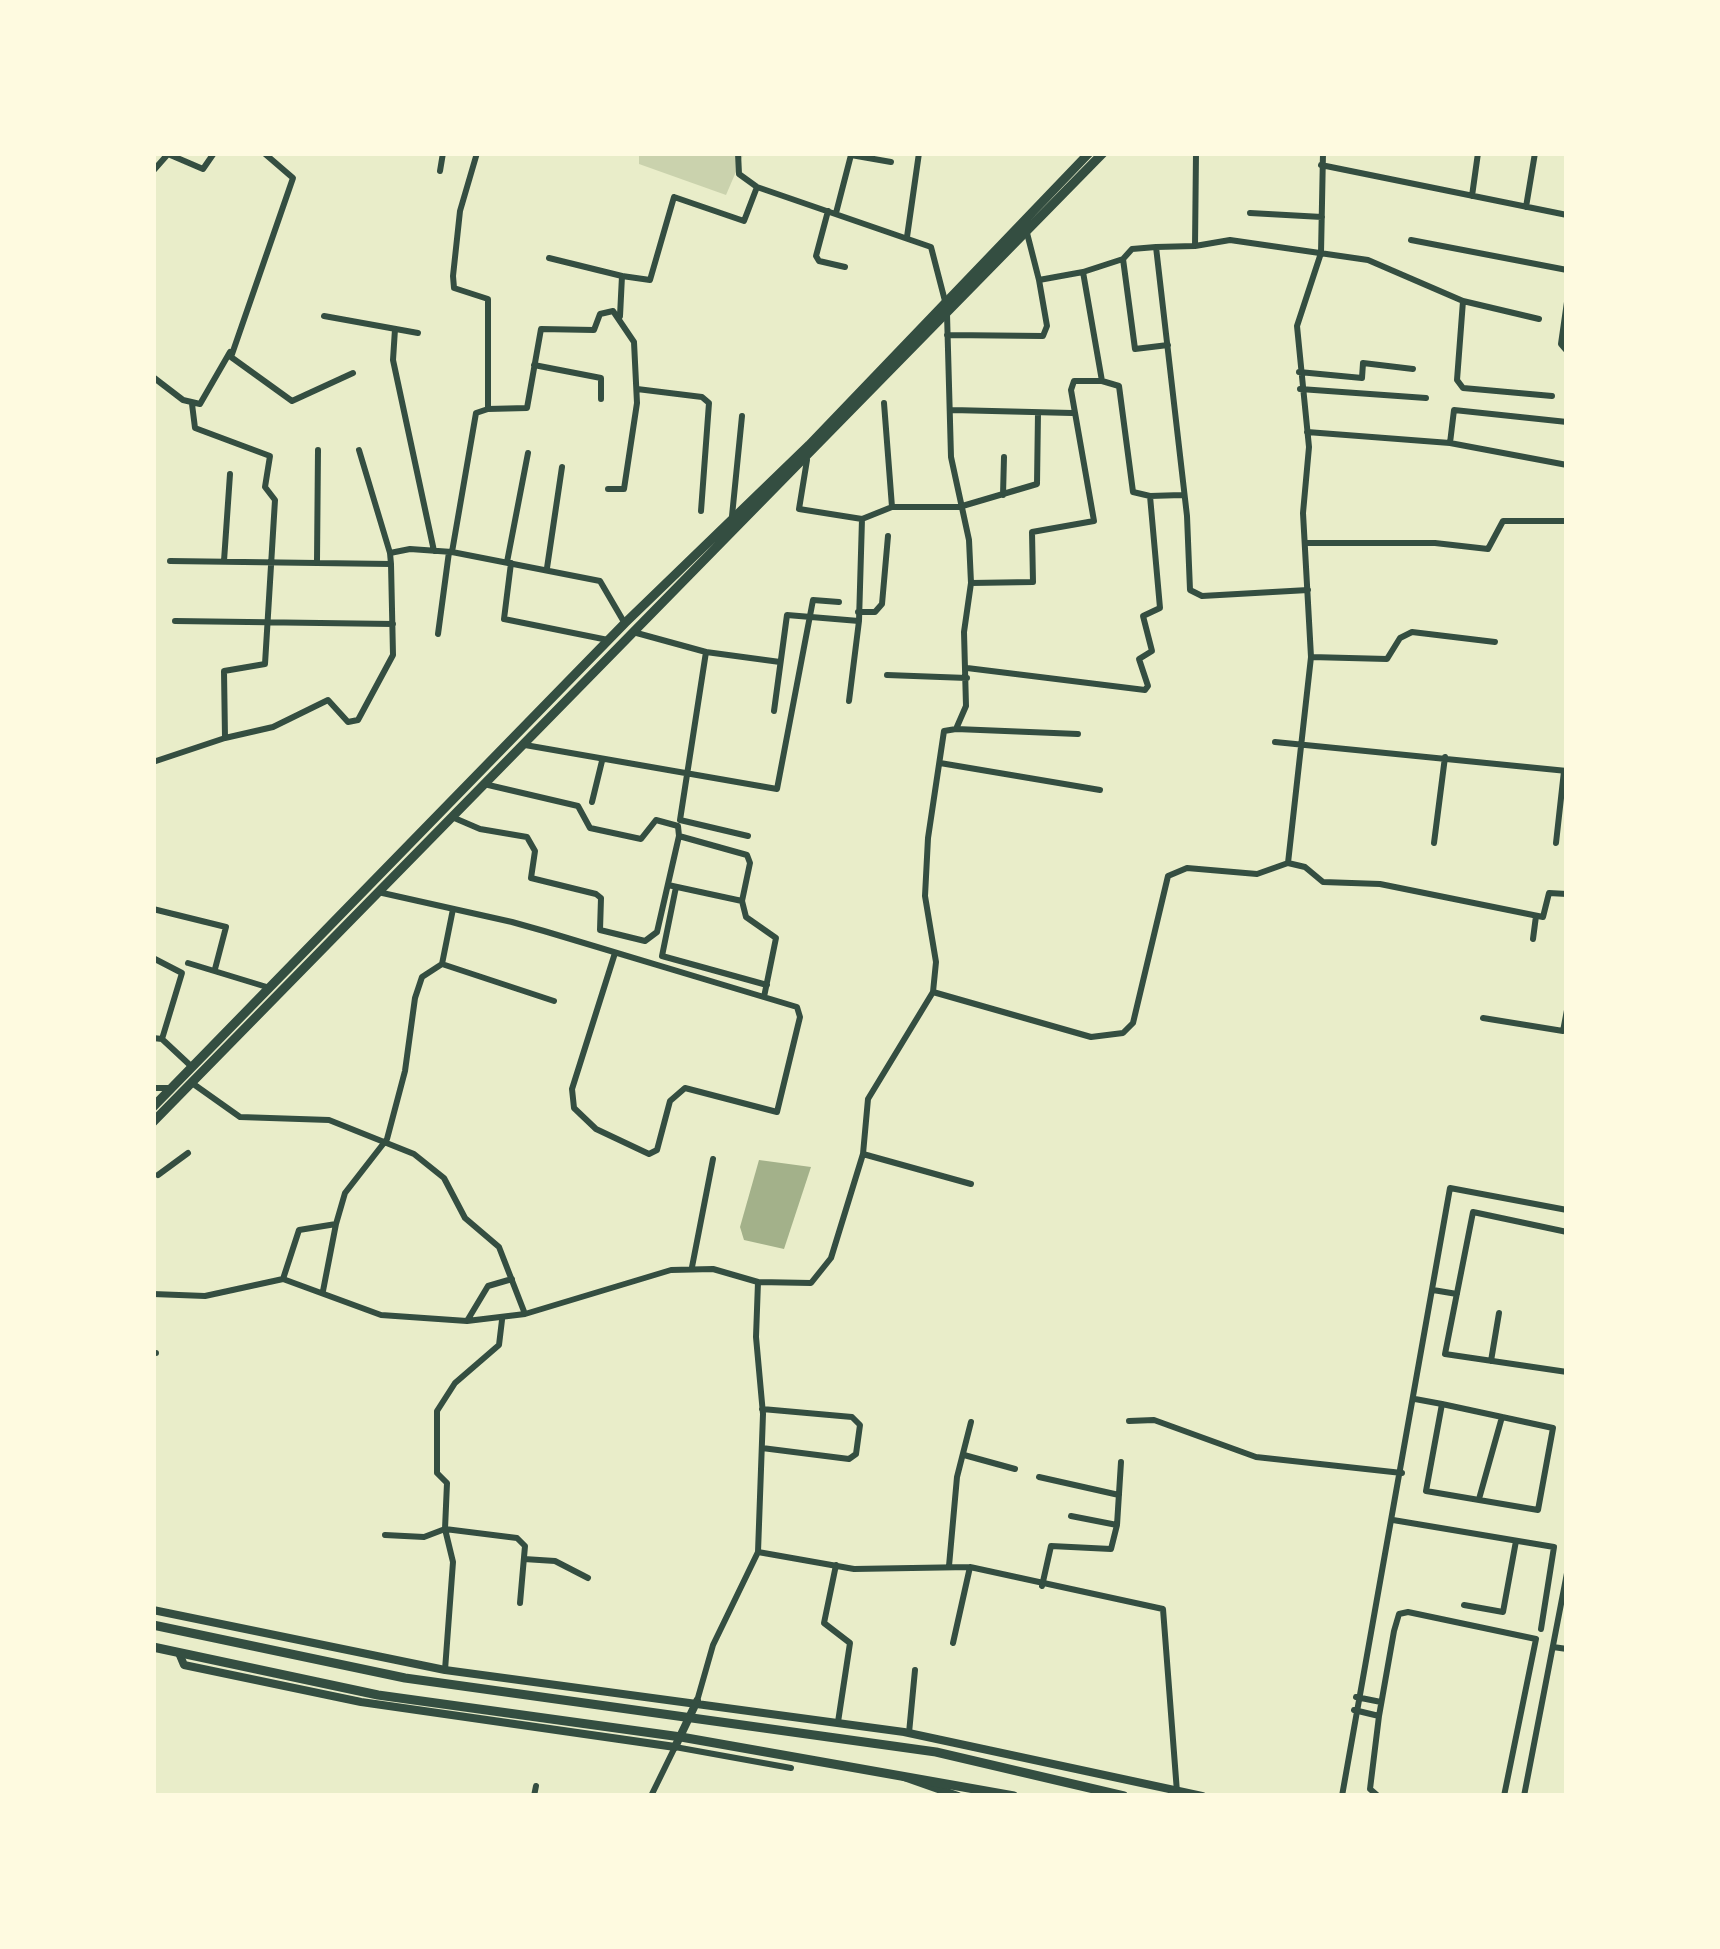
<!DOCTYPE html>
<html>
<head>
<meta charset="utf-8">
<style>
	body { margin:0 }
	#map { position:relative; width:1720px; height:1949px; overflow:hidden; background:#e9edc9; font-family:Signika,sans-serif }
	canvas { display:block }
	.frame { position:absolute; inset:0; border:156px solid #fefae0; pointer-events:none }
</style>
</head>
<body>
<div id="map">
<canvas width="1720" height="1949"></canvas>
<div class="frame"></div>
</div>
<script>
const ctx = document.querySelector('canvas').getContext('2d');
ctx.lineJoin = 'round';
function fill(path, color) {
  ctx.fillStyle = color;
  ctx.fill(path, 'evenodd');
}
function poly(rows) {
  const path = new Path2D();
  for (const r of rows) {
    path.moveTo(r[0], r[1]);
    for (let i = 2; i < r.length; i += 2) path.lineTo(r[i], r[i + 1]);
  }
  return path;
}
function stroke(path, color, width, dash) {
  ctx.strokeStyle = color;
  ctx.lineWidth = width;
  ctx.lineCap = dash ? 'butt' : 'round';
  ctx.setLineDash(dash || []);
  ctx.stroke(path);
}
const green = poly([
	[639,153,744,153,726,195,639,164]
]);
const water = poly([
	[759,1160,811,1167,784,1249,744,1240,740,1227]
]);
const minor = poly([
	[264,153,293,178,231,357,292,401,353,373],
	[477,153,460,211,453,276,454,288,488,299,488,409,476,413,452,552,600,581,624,622],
	[738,153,739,174,757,187,931,247,945,301],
	[1196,153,1195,246,1156,247,1187,516,1190,590,1202,596,1308,590],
	[1321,165,1567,215],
	[153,171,168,154,203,169,214,153],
	[440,171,443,153],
	[1472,196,1478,153],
	[1526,207,1535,153],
	[828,211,816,256,819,261,845,267],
	[836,213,851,155,891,162],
	[1250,213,1322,217],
	[907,237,919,153],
	[1411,240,1567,270],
	[1195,246,1230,240,1368,260,1463,301,1457,380,1463,388,1552,396],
	[549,258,622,276,620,316],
	[1123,259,1132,249,1156,247],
	[1083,272,1123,259,1135,349,1168,345],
	[622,276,650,280,674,197,744,221,757,187],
	[1463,301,1539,319],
	[1567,302,1561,344,1567,351],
	[324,316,418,333],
	[395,329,393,360,434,551],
	[947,335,1043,336,1047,326,1039,280],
	[534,365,601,378,601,399],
	[1299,372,1362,378,1363,363,1413,369],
	[153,377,183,400,200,404,230,352],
	[637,389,702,397,709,403,701,511],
	[1300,389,1426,398],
	[884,403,892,507],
	[488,409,527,408,541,329,594,330,600,314,613,311,634,342,637,403,624,489,608,489],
	[952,410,1072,413],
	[1307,432,1450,443,1567,465],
	[1450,443,1454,410,1567,422],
	[359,450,390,553],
	[1003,495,1004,457],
	[1150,496,1182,495],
	[732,516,742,416],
	[862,519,892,507,959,507,1037,484,1038,413],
	[1305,543,1435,543,1488,549,1503,521,1567,521],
	[170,561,391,564,390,553,410,549,452,552],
	[224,561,230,474],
	[317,561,318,450],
	[507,562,528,453],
	[511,563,504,619,608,640],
	[547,568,562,467],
	[971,583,1033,582,1032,532,1094,521,1071,390,1074,381,1102,381],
	[858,612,875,612,882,604,888,536],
	[175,621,393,624],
	[633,632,706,652,680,820,748,836],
	[438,634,449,552],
	[706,652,780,662],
	[1311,657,1387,659,1400,638,1412,632,1495,642],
	[967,668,1145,690,1148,686,1139,659,1152,651,1143,616,1160,608,1150,496,1133,492,1119,386,1102,381,1083,272,1039,280,1027,233],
	[887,675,967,678],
	[849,701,859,621],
	[774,711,787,615,859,621,862,519,799,509,807,460],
	[956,729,1078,734],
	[225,738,273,727,328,700,348,722,358,720,393,655,391,564],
	[1275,742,1567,771],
	[525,745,777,789,813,600,839,602],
	[153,762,225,738,224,671,265,664,275,500,265,487,270,456,195,428,192,404],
	[940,763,1100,790],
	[484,784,578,806,590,828,641,839,656,820,678,826,679,836,747,855,750,863,742,901,668,885],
	[592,802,602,761],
	[452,817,480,829,527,837,535,851,531,878,596,894,601,898,600,930,645,941,657,932,679,836],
	[1434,843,1445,757],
	[1556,843,1564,771],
	[1288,863,1305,867,1323,882,1380,884,1543,917,1549,893,1567,894],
	[676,887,662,956,767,985],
	[378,892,512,922,544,931,797,1007,800,1017,777,1112,685,1088,670,1101,657,1150,649,1154,596,1129,574,1108,572,1089,615,953],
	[742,901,746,917,776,938,764,997],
	[153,909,226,927,215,969],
	[1533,939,1536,916],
	[153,958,182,973,162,1039],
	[188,963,270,988],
	[442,964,554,1001],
	[933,992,1091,1037,1123,1033,1133,1023,1168,876,1187,868,1257,874,1288,863,1311,657,1303,513,1309,447,1297,326,1321,253,1323,153],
	[1483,1018,1563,1031,1567,1010],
	[153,1038,162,1039,192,1067],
	[192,1083,240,1117,329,1120,414,1154,444,1178,465,1218,499,1247,525,1314],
	[153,1088,171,1088],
	[863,1154,971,1184],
	[158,1175,188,1153],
	[336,1224,345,1193,387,1139,405,1071,415,998,422,977,442,964,453,909],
	[1567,1232,1473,1212,1445,1354,1567,1372],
	[692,1267,713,1159],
	[283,1279,299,1230,336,1224,323,1291],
	[1433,1290,1457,1294],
	[153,1294,205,1296,283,1279,381,1315,467,1321,488,1286,512,1279],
	[467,1321,525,1314,671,1270,713,1269,758,1282],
	[153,1353,156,1353],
	[1491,1361,1499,1313],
	[1415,1399,1442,1404,1553,1428,1538,1510,1426,1491,1442,1404],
	[762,1409,852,1417,860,1425,856,1454,849,1459,762,1448],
	[1129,1421,1154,1420,1256,1457,1402,1473],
	[964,1455,1015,1469],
	[1039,1477,1119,1495],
	[1479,1499,1502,1417],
	[1071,1516,1117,1525,1121,1462],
	[1393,1520,1554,1547,1541,1629],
	[385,1535,424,1537,445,1529,517,1538,525,1546,520,1603],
	[758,1552,854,1569,970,1567,1163,1609,1177,1792],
	[524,1559,555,1561,588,1578],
	[836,1565,824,1623,850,1643,838,1722],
	[949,1566,957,1477,971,1422],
	[1042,1586,1051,1546,1111,1549,1117,1525],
	[1464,1605,1503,1612,1516,1541],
	[953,1643,970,1567],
	[1553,1647,1567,1649],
	[445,1670,453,1562,445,1529,447,1483,437,1473,437,1411,455,1383,499,1345,502,1320],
	[1356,1697,1381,1702],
	[697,1701,713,1645,758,1552,763,1414,756,1337,758,1282,811,1283,831,1258,863,1154,868,1099,933,992,936,962,925,896,928,838,944,731,956,729,966,706,964,632,971,583,969,540,951,457,947,314],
	[1354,1710,1379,1716],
	[909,1733,915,1670],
	[534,1796,536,1786],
	[651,1796,675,1747,791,1768],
	[1342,1796,1450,1188,1567,1210],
	[1378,1796,1370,1789,1379,1716,1394,1631,1399,1614,1408,1612,1536,1639,1504,1796],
	[1524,1796,1567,1573]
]);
const tertiary = poly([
	[153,1610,445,1670,904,1732,1202,1796],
	[179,1653,184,1665,361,1702,675,1747,697,1701],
	[904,1777,958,1796]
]);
const primary = poly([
	[153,1107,625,623,809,445,1089,153],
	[153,1122,1103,153],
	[153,1625,405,1678,936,1752,1124,1796],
	[153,1647,378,1695,681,1737,1014,1796]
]);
fill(green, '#cad2ad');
fill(water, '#a3b18a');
stroke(minor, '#344e41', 6);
stroke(tertiary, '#344e41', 8);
stroke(primary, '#344e41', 9);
</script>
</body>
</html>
